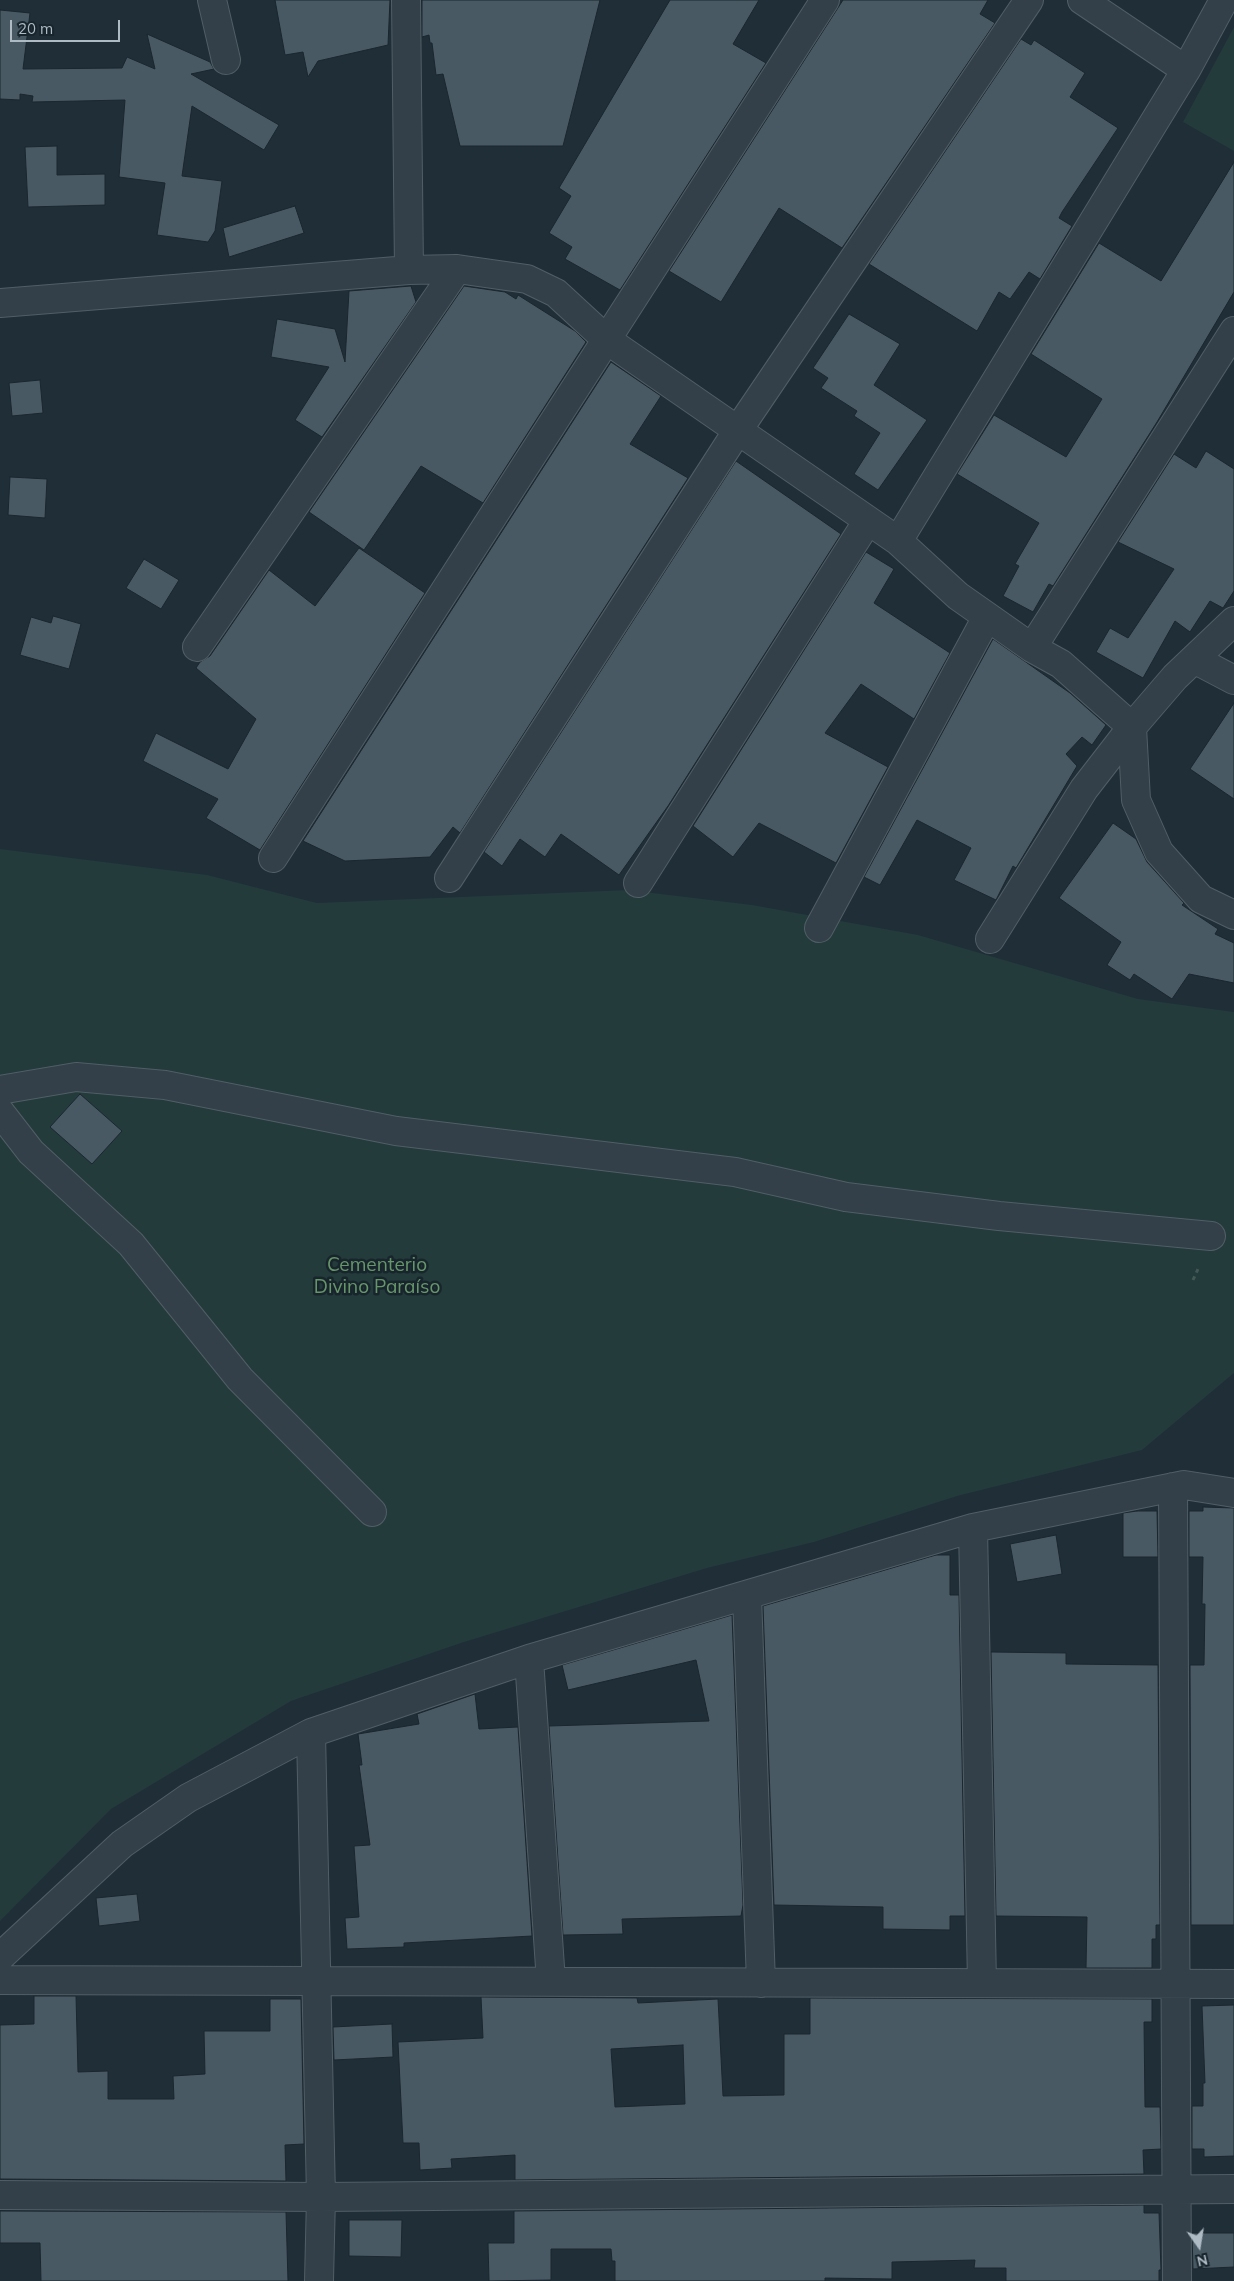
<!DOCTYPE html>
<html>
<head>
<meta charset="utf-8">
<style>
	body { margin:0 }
	#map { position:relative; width:1234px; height:2281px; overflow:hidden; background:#202e38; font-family:Mulish,sans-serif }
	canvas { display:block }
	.north { position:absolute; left:1174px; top:2221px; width:50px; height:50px; -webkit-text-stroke:4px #19252d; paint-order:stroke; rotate:167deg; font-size:14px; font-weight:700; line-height:20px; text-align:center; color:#aebbc5 }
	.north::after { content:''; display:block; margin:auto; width:18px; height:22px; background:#aebbc5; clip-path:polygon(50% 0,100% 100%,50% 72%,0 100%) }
	.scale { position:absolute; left:10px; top:20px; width:110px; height:22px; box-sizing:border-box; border:2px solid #aebbc5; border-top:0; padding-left:6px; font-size:15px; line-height:18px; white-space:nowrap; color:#aebbc5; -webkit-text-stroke:4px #19252d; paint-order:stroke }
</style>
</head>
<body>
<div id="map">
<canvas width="1234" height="2281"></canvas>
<div class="north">N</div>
<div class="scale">20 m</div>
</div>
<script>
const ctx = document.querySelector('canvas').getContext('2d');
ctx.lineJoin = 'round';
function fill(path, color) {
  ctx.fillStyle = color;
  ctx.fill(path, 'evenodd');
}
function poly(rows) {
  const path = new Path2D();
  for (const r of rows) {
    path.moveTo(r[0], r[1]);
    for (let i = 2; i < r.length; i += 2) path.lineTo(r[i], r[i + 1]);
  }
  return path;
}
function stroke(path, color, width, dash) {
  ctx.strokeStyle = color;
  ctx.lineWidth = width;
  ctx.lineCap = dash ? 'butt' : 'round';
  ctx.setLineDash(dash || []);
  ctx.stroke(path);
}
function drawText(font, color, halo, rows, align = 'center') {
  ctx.font = font + ' Mulish,sans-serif';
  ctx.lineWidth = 5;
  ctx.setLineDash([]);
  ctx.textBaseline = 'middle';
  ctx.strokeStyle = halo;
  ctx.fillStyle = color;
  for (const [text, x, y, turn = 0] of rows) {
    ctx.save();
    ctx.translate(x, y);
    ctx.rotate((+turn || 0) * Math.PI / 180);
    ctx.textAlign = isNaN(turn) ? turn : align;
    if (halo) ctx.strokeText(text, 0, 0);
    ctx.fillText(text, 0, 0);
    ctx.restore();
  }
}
const green = poly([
	[1234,27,1234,151,1183,122],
	[0,849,207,875,317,903,628,890,752,905,918,935,1138,999,1234,1012,1234,1373,1142,1450,957,1496,814,1542,707,1568,464,1642,291,1701,111,1809,0,1921]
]);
const building = poly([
	[275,0,390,0,388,45,318,61,308,77,303,52,285,55,275,0],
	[422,0,600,0,563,146,460,146,443,74,436,75,432,43,430,43,429,35,422,37,422,0],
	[670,0,759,0,733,44,766,63,620,290,565,259,572,247,549,233,571,196,559,188,670,0],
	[843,0,988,0,980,14,995,23,842,248,779,208,721,302,669,271,843,0],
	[0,10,30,13,23,69,122,68,127,57,155,69,147,34,210,62,214,69,191,74,279,125,264,150,192,106,182,176,222,181,215,231,208,242,157,235,165,183,119,177,125,100,32,102,33,96,20,94,20,100,0,99,0,10],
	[1021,39,1031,45,1034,40,1085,73,1070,97,1118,128,1062,212,1059,218,1072,226,1040,279,1029,272,1010,299,999,292,977,331,869,264,1021,39],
	[57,146,57,175,105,174,105,205,28,207,25,147,57,146],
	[1234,162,1234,292,1157,422,1053,586,1049,584,1033,612,1003,596,1019,566,1015,564,1039,523,957,474,994,415,1066,457,1102,399,1031,354,1099,243,1161,281,1234,162],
	[295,206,304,233,229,257,223,228,295,206],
	[411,286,416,302,322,437,295,420,329,367,271,357,277,319,335,329,345,362,349,291,411,286],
	[464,286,505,292,516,299,518,295,575,331,586,342,483,503,421,466,364,550,309,512,464,286],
	[849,314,900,344,874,385,927,420,878,490,854,474,880,433,854,416,857,411,821,388,828,378,813,368,849,314],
	[611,362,661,396,630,444,688,478,460,833,453,827,430,857,345,861,303,841,611,362],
	[40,380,43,413,12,416,9,383,40,380],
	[1206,451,1234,469,1234,591,1223,608,1210,601,1190,632,1175,621,1143,678,1096,652,1110,628,1128,638,1174,569,1118,542,1174,454,1196,468,1206,451],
	[736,461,841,534,668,806,619,875,561,834,545,857,520,839,502,866,484,852,736,461],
	[10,477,47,479,45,518,8,515,10,477],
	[359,548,425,593,260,850,206,818,218,799,143,761,156,733,228,769,256,719,196,668,200,662,210,656,269,570,315,606,359,548],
	[866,552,894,569,874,603,950,653,914,719,861,684,825,733,888,767,836,863,759,823,733,857,693,826,866,552],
	[144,559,179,580,161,609,126,588,144,559],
	[53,616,81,624,69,669,20,655,31,617,51,623,53,616],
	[993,639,1070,693,1106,725,1092,745,1082,737,1066,754,1077,766,1016,868,1013,866,996,900,954,880,971,848,917,820,880,885,864,877,993,639],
	[1234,703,1234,799,1190,769,1234,703],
	[1113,823,1136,839,1147,862,1184,903,1182,905,1218,929,1215,934,1234,943,1234,983,1189,974,1172,999,1134,974,1130,980,1107,965,1121,942,1059,898,1113,823],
	[80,1094,122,1131,92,1164,50,1127,80,1094],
	[1203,1507,1234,1508,1234,1925,1191,1925,1190,1665,1204,1665,1205,1604,1202,1604,1203,1557,1189,1557,1189,1511,1203,1511,1203,1507],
	[1137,1511,1157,1511,1158,1557,1123,1557,1123,1513,1137,1511],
	[1056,1535,1062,1574,1017,1582,1010,1544,1056,1535],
	[936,1555,950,1555,950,1595,959,1595,965,1916,950,1916,950,1930,883,1929,883,1907,774,1905,763,1606,936,1555],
	[732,1615,743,1905,741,1916,622,1919,623,1934,563,1935,549,1726,709,1721,696,1660,568,1690,562,1665,732,1615],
	[991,1652,1066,1653,1066,1664,1158,1665,1160,1925,1156,1925,1156,1939,1152,1939,1152,1968,1086,1968,1087,1917,996,1916,991,1652],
	[475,1694,479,1729,518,1727,532,1936,404,1943,404,1947,347,1949,345,1918,359,1917,354,1846,370,1845,359,1765,362,1765,358,1734,419,1724,417,1714,475,1694],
	[137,1894,140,1921,99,1926,96,1898,137,1894],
	[34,1996,76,1996,78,2072,108,2071,108,2099,174,2099,173,2076,205,2074,204,2031,270,2031,270,1999,301,1999,304,2144,285,2145,286,2181,0,2179,0,2025,34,2024,34,1996],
	[481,1997,637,1998,638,2003,718,1999,723,2096,784,2095,784,2034,810,2034,810,1998,1152,1999,1152,2022,1144,2022,1145,2107,1160,2107,1161,2149,1143,2150,1144,2174,515,2180,515,2155,451,2159,452,2168,420,2170,419,2143,403,2143,398,2042,483,2038,481,1997],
	[683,2045,685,2104,615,2107,611,2049,683,2045],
	[1234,2005,1234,2156,1204,2157,1204,2149,1192,2149,1192,2106,1203,2106,1203,2083,1205,2083,1202,2006,1234,2005],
	[392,2024,393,2057,334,2060,333,2027,392,2024],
	[1144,2205,1144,2213,1159,2213,1161,2270,1159,2270,1159,2281,1006,2281,1006,2268,974,2268,975,2260,892,2262,892,2279,825,2278,825,2281,615,2281,615,2261,612,2261,611,2249,551,2249,551,2280,489,2281,488,2243,514,2243,514,2211,1144,2205],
	[0,2211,286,2212,288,2281,41,2281,40,2243,0,2243,0,2211],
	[349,2220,402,2220,401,2257,349,2256,349,2220],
	[1192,2233,1234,2233,1234,2267,1193,2269,1192,2233]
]);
const path = poly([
	[1193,1280,1198,1269]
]);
const minor = poly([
	[212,0,226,60],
	[406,0,409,270],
	[1082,0,1186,70],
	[0,303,409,270,457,269,527,279,556,293,607,340,898,541,958,596,1032,648,1061,664,1132,727,1136,800,1159,852,1201,899,1234,915],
	[898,541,1186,70,1224,0],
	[197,647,457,269],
	[1032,648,1234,331],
	[1194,659,1234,680],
	[273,858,825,0],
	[449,878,738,430,1029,0],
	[638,883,867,522],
	[819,928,987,617],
	[990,939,1084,789,1132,727,1175,677,1234,621],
	[0,1090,76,1077,165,1085,396,1131,735,1172,846,1197,999,1216,1211,1236],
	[0,1112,31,1152,131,1244,240,1379,372,1512],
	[1173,1487,1177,2281],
	[973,1528,982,1983],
	[747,1596,761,1983],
	[529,1659,551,1982],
	[311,1733,321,2197,319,2281],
	[0,1957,122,1844,188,1798,311,1733,529,1659,973,1528,1184,1485,1234,1493],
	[0,1980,1234,1984],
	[0,2195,321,2197,1234,2189]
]);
const parkNames = [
	["Cementerio",377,1265],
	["Divino Paraíso",377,1287]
];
fill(green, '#233b3a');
fill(building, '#485964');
stroke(building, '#1b272f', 1);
stroke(minor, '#515e66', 30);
stroke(path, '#425857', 3, [4, 4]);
stroke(minor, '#344049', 28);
drawText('19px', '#66966a', '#19252d', parkNames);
</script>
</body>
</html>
